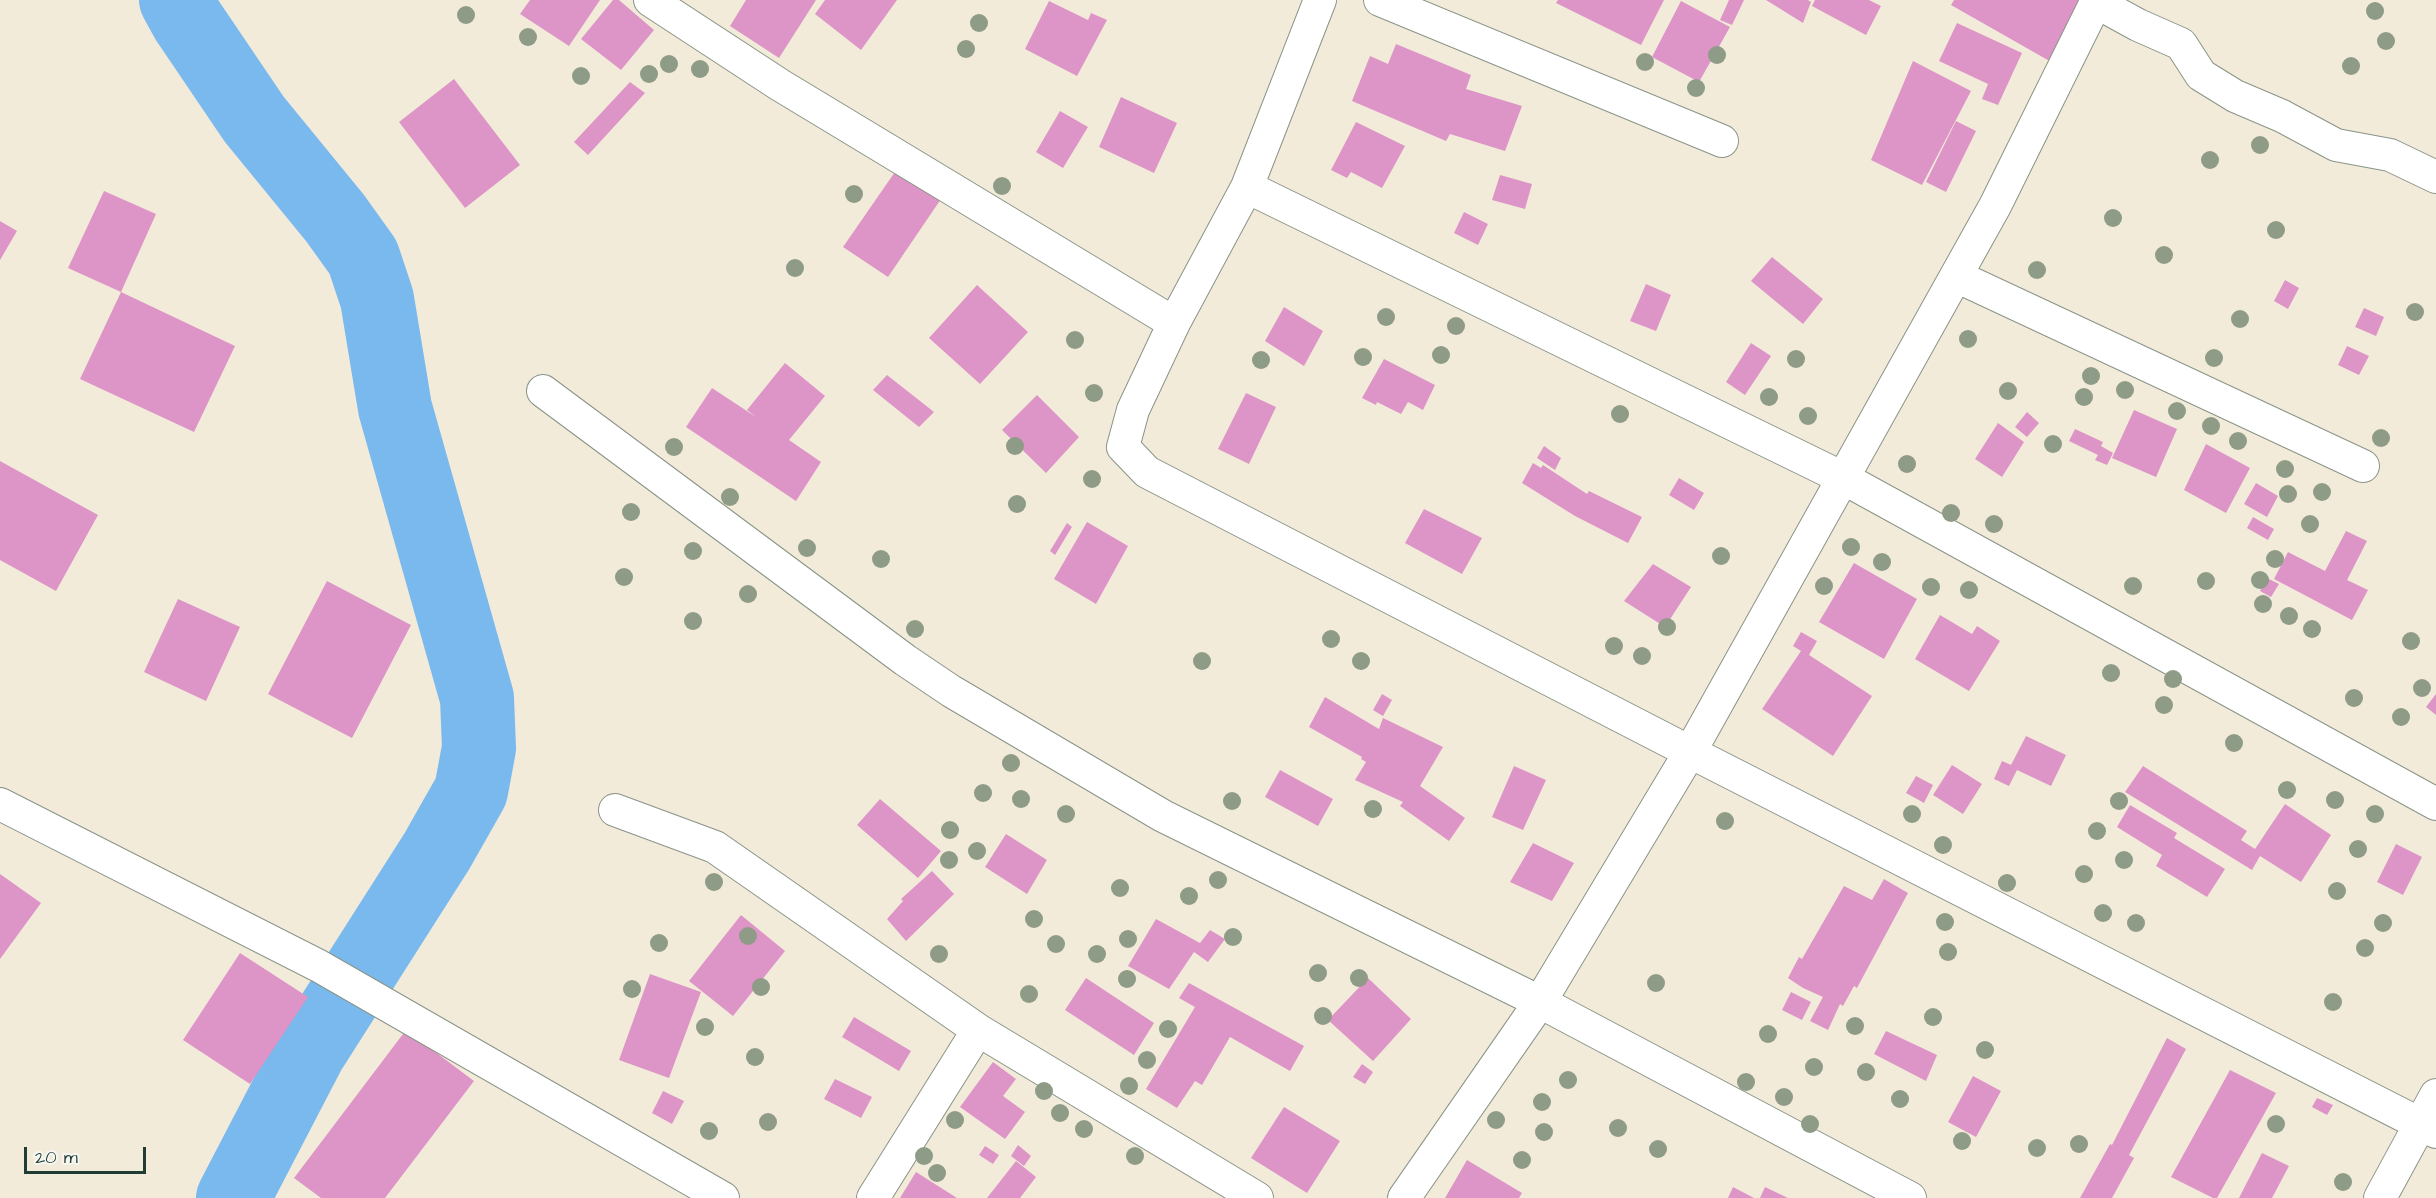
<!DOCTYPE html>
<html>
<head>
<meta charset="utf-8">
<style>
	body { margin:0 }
	#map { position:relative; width:2436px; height:1198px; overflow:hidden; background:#f3ebda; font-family:"Architects Daughter",sans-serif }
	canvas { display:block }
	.scale { position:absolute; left:24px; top:1147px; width:122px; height:27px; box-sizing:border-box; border:3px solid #1f3d34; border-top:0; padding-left:8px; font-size:18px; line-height:21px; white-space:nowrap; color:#1f3d34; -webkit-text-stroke:4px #f6f6f2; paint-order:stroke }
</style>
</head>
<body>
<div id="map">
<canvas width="2436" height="1198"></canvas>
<div class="scale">20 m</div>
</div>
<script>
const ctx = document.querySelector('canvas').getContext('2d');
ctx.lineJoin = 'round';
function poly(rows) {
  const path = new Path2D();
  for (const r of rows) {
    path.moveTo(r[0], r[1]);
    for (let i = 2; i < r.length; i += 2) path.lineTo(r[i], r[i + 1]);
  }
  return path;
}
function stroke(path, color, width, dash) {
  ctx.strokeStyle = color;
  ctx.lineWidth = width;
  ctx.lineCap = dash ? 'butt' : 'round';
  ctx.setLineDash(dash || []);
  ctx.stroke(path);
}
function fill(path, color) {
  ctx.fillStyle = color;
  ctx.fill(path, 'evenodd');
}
const river = poly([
	[176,0,187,20,254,119,335,218,363,257,377,299,395,408,477,698,479,748,471,791,437,851,309,1052,233,1198]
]);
const building = poly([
	[530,0,600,0,569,46,520,14],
	[613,0,619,0,654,30,621,70,581,39],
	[746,0,816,0,779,58,730,26],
	[825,0,897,0,861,50,815,14],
	[1558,0,1664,0,1641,45,1556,3],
	[1729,0,1744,0,1732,25,1720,20],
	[1766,0,1808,0,1811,2,1803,23],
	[1815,0,1869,0,1881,6,1866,35,1812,6],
	[1954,0,2089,0,2053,63,1951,5],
	[1049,1,1088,20,1091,13,1107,20,1077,76,1025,49],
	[1681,1,1730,27,1699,82,1652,57],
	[1957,23,2022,53,1998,105,1982,99,1988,84,1939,61],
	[1396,44,1471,75,1466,89,1522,106,1505,151,1450,134,1446,141,1352,101,1370,56,1388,64],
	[1913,61,1971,91,1922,185,1871,160],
	[454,79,520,165,465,208,399,122],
	[630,82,645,93,588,155,574,142],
	[1121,97,1177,123,1154,173,1099,147],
	[1060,111,1088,127,1063,168,1036,152],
	[1956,121,1976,131,1946,192,1926,182],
	[1356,122,1405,146,1382,188,1351,172,1347,178,1331,170],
	[897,169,941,199,888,277,843,247],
	[1500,175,1532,184,1525,209,1492,200],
	[104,191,156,214,121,292,68,268],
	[1464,212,1488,224,1478,245,1454,233],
	[0,221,17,231,0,260],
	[1772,257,1823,299,1803,324,1751,281],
	[2285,280,2299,288,2288,309,2274,301],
	[1646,284,1671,295,1656,331,1630,321],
	[977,285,1028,332,980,384,929,338],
	[121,292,235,346,194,432,80,379],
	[1284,307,1323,331,1304,366,1265,341],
	[2364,308,2384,317,2376,336,2355,327],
	[1751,343,1771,356,1745,395,1726,382],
	[2347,346,2369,356,2359,375,2338,365],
	[1384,359,1435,385,1423,410,1408,402,1401,414,1377,402,1376,405,1362,398],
	[785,363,825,396,789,440,821,462,796,501,686,427,712,388,756,417,747,410],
	[887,375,934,412,919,427,873,390],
	[1246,393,1276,407,1249,464,1218,449],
	[1037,395,1079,437,1046,473,1002,430],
	[2134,410,2177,429,2156,477,2112,458],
	[2027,412,2039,423,2027,437,2015,427],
	[1998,423,2024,442,2002,477,1975,459],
	[2075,429,2103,442,2101,446,2113,453,2107,465,2095,460,2098,455,2069,441],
	[2206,444,2250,468,2226,513,2184,490],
	[1544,446,1561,458,1555,470,1537,458],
	[0,461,98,515,56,591,0,560],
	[1533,463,1541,468,1543,465,1587,494,1589,491,1642,517,1628,543,1575,516,1522,483],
	[1679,478,1704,493,1694,510,1669,495],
	[2256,483,2278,496,2267,517,2244,504],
	[1424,509,1482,538,1462,574,1405,543],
	[2253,517,2274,529,2268,540,2247,528],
	[1087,522,1128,546,1096,604,1054,579],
	[1067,523,1072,527,1055,555,1050,551],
	[2346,531,2367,541,2347,580,2368,590,2352,620,2274,579,2288,552,2325,571],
	[1854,563,1917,599,1884,659,1819,622],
	[1653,564,1691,587,1665,627,1624,601],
	[2267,578,2279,584,2271,597,2260,591],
	[327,581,411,625,352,738,268,694],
	[178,599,240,627,206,701,144,672],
	[1940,615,1972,634,1977,626,2000,641,1969,691,1915,659],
	[1801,632,1817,641,1809,655,1872,696,1833,756,1762,709,1801,651,1793,646],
	[1382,694,1392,700,1383,716,1373,710],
	[2436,694,2436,715,2426,707],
	[1325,697,1379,729,1383,718,1443,747,1420,786,1465,818,1449,841,1400,806,1403,802,1355,780,1366,762,1361,759,1362,757,1309,727],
	[2026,736,2066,755,2051,786,2017,770,2009,786,1994,779,2002,761,2011,765],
	[1952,765,1982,784,1963,814,1933,795],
	[1514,766,1546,780,1523,830,1492,817],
	[2143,766,2247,831,2241,840,2255,849,2285,804,2331,835,2301,882,2260,856,2252,870,2125,792],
	[1280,770,1333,799,1318,826,1265,797],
	[1916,776,1933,785,1924,803,1906,793],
	[880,799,941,851,918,878,857,825],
	[2130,805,2177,833,2174,838,2225,869,2207,897,2156,866,2162,855,2117,827],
	[1006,834,1047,860,1027,894,985,867],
	[1533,843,1574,863,1552,901,1510,882],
	[2396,844,2422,857,2403,895,2377,882],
	[932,871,954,894,906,941,887,919,903,901,901,899],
	[0,874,41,903,0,959],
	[1884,879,1908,893,1857,988,1854,986,1843,1006,1840,1004,1828,1030,1810,1021,1823,997,1803,988,1788,978,1799,957,1802,959,1844,886,1872,900],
	[741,915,785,951,733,1016,689,981],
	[1156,919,1200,943,1210,930,1225,939,1208,962,1194,952,1169,989,1128,966],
	[240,953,308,997,250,1084,183,1040],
	[650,974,701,992,669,1078,619,1060],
	[1086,978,1154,1023,1134,1055,1065,1010],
	[1368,978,1411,1019,1373,1061,1328,1020],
	[1189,983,1304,1046,1290,1071,1230,1037,1202,1085,1195,1081,1177,1108,1146,1089,1195,1007,1179,998],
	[1791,992,1811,1002,1802,1020,1782,1010],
	[854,1017,911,1051,899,1071,842,1037],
	[406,1030,474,1081,385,1198,321,1198,294,1178],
	[1886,1031,1937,1055,1926,1081,1874,1054],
	[2167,1038,2186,1049,2129,1155,2134,1158,2112,1198,2080,1198,2110,1144,2112,1145],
	[993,1062,1016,1079,1003,1096,1025,1112,1005,1139,960,1107],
	[1362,1064,1373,1072,1365,1084,1353,1077],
	[2230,1070,2276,1093,2217,1198,2213,1198,2171,1177],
	[1973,1076,2001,1091,1976,1137,1948,1122],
	[835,1079,872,1097,861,1118,824,1099],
	[663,1091,684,1101,672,1124,652,1113],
	[2317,1098,2333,1105,2327,1115,2312,1107],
	[1284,1107,1340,1141,1307,1193,1251,1158],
	[1018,1145,1031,1156,1024,1166,1011,1156],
	[985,1146,999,1155,993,1164,979,1155],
	[2262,1153,2289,1166,2272,1198,2239,1198],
	[1467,1160,1522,1193,1519,1198,1445,1198],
	[1016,1161,1036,1177,1020,1198,987,1198],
	[916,1172,957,1198,900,1198],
	[1733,1187,1754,1198,1728,1198],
	[1765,1187,1788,1198,1760,1198]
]);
const street = poly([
	[650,0,780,85,1174,323],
	[1320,0,1247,187,1174,323,1133,410,1123,447,1147,472,1690,752,2436,1132],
	[1380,0,1722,141],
	[2096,2,2138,25,2181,44,2201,75,2235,96,2282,116,2336,145,2390,155,2436,177],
	[1247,187,1843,478,2436,804],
	[1956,276,2363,466],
	[543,391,905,660,951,691,1163,816,1540,1002,1910,1198],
	[0,804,319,966,723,1198],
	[615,810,715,847,978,1030,1257,1198],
	[873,1198,978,1030],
	[1404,1198,1540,1002,1690,752,1995,206,2097,0],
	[2380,1198,2436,1095]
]);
const trees = [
	[2375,11],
	[466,15],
	[979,23],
	[528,37],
	[2386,41],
	[966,49],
	[1717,55],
	[1645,62],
	[669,64],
	[2351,66],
	[700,69],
	[649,74],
	[581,76],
	[1696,88],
	[2260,145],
	[2210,160],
	[1002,186],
	[854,194],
	[2113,218],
	[2276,230],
	[2164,255],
	[795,268],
	[2037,270],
	[2415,312],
	[1386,317],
	[2240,319],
	[1456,326],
	[1968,339],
	[1075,340],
	[1441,355],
	[1363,357],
	[2214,358],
	[1796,359],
	[1261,360],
	[2091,376],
	[2125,390],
	[2008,391],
	[1094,393],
	[1769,397],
	[2084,397],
	[2177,411],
	[1620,414],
	[1808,416],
	[2211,426],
	[2381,438],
	[2238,441],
	[2053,444],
	[1015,446],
	[674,447],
	[1907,464],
	[2285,469],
	[1092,479],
	[2322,492],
	[2288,494],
	[730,497],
	[1017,504],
	[631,512],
	[1951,513],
	[1994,524],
	[2310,524],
	[1851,547],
	[807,548],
	[693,551],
	[1721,556],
	[881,559],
	[2275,559],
	[1882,562],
	[624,577],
	[2260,580],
	[2206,581],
	[1824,586],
	[2133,586],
	[1931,587],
	[1969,590],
	[748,594],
	[2263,604],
	[2289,616],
	[693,621],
	[1667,627],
	[915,629],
	[2312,629],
	[1331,639],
	[2411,641],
	[1614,646],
	[1642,656],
	[1202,661],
	[1361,661],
	[2111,673],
	[2173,679],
	[2422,688],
	[2354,698],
	[2164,705],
	[2401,717],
	[2234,743],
	[1011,763],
	[2287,790],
	[983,793],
	[1021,799],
	[2335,800],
	[1232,801],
	[2119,801],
	[1373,809],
	[1066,814],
	[1912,814],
	[2375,814],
	[1725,821],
	[950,830],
	[2097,831],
	[1943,845],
	[2358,849],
	[977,851],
	[949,860],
	[2124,860],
	[2084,874],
	[1218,880],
	[714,882],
	[2007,883],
	[1120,888],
	[2337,891],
	[1189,896],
	[2103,913],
	[1034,919],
	[1945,922],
	[2136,923],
	[2383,923],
	[748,936],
	[1233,937],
	[1128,939],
	[659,943],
	[1056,944],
	[2365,948],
	[1948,952],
	[939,954],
	[1097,954],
	[1318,973],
	[1359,978],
	[1127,979],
	[1656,983],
	[761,987],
	[632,989],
	[1029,994],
	[2333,1002],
	[1323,1016],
	[1933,1017],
	[1855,1026],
	[705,1027],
	[1168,1029],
	[1768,1034],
	[1985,1050],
	[755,1057],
	[1147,1060],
	[1814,1067],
	[1866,1072],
	[1568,1080],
	[1746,1082],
	[1129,1086],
	[1044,1091],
	[1784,1097],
	[1900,1099],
	[1542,1102],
	[1060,1113],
	[955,1120],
	[1496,1120],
	[768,1122],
	[1810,1124],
	[2276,1124],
	[1618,1128],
	[1084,1129],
	[709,1131],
	[1544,1132],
	[1962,1141],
	[2079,1144],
	[2037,1148],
	[1658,1149],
	[924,1156],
	[1135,1156],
	[1522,1160],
	[937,1173],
	[2343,1182]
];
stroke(river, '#7ab9ee', 74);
fill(building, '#dd95c7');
stroke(street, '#899487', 34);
stroke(street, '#fff', 32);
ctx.fillStyle = '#8e9b86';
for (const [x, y] of trees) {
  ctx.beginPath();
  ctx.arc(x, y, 9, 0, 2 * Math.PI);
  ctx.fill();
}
</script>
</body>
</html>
